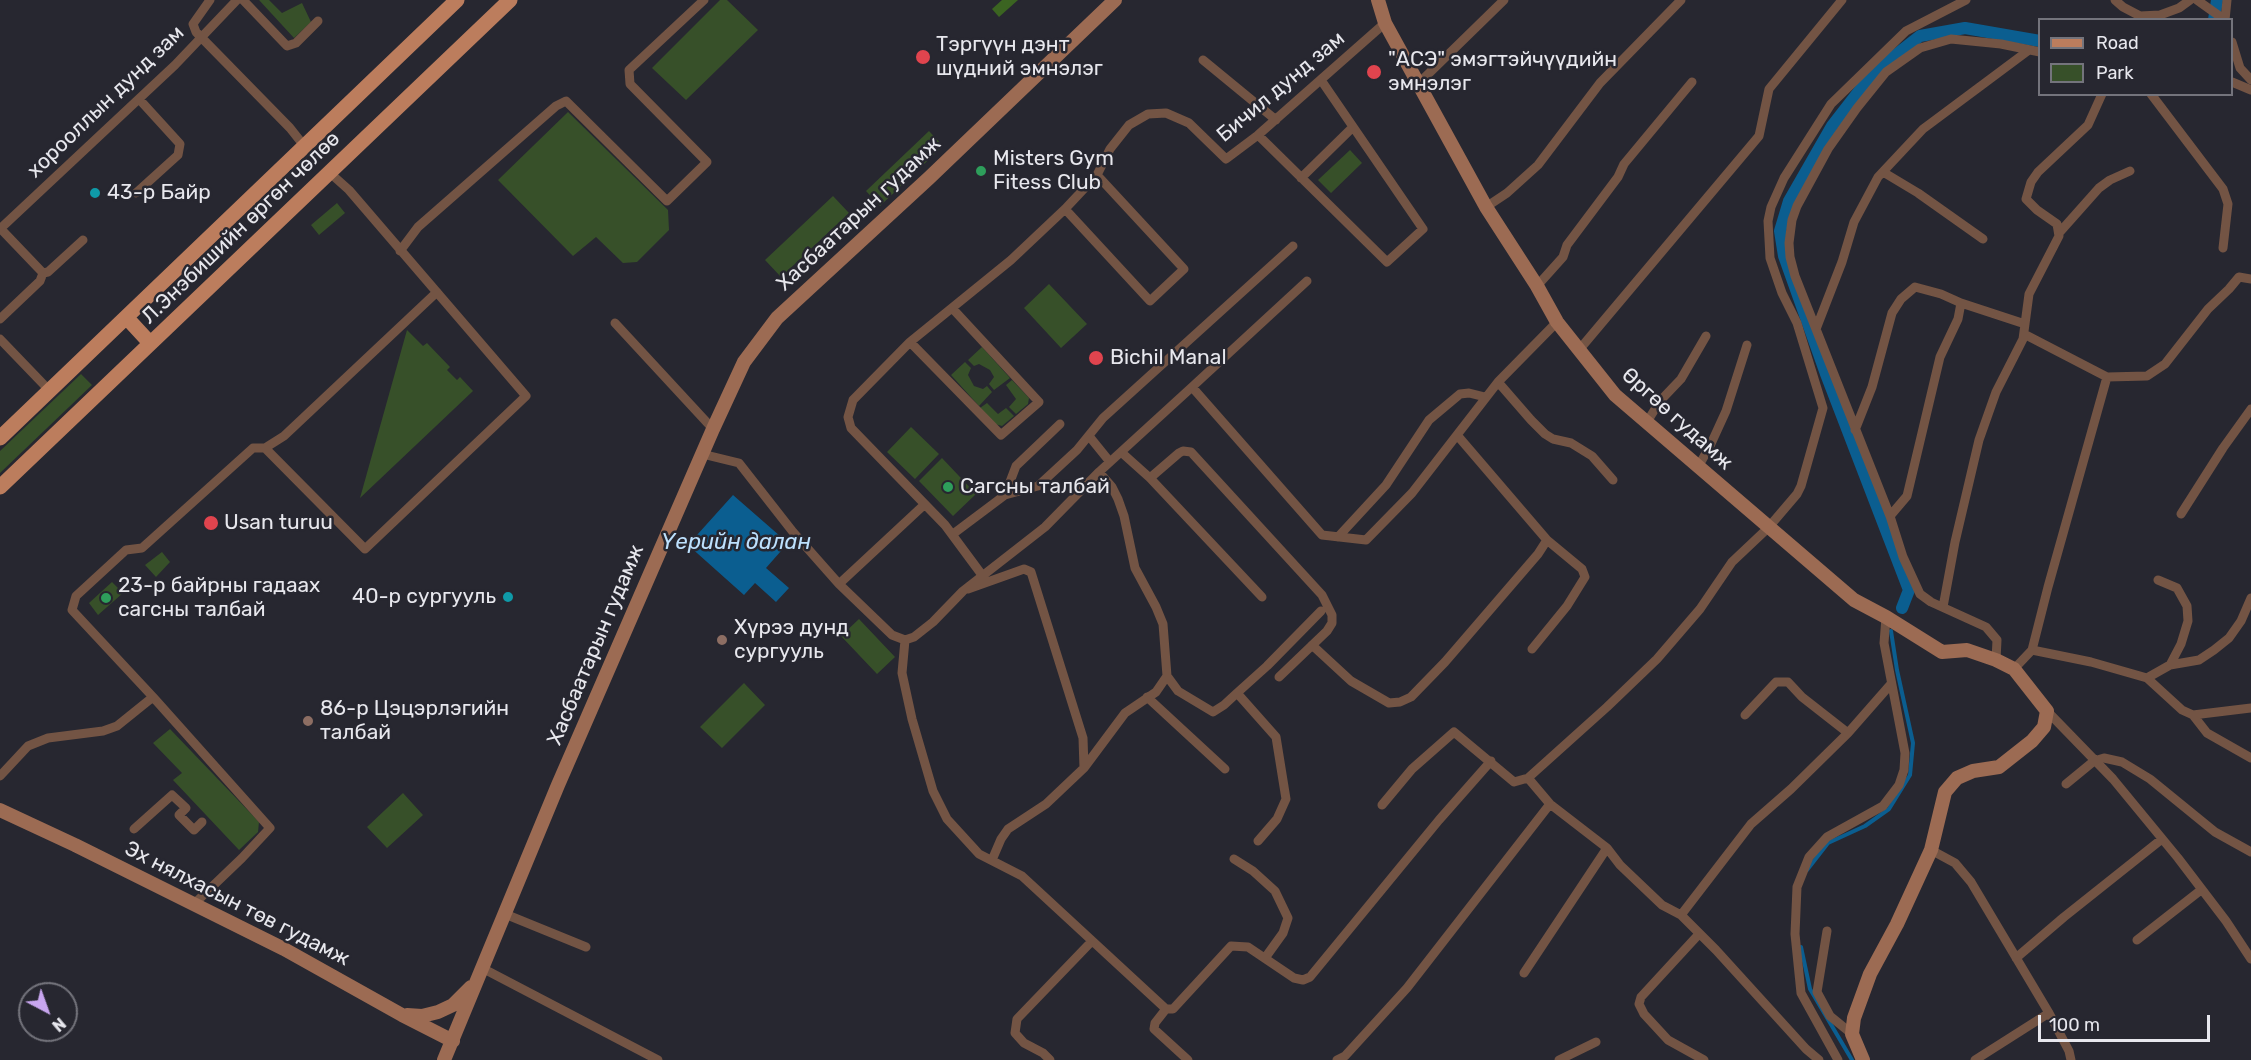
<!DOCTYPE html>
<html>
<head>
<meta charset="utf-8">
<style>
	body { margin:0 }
	#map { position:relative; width:2251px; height:1060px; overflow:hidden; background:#272730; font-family:Rubik,sans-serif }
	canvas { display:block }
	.legend { position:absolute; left:2038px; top:18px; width:195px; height:78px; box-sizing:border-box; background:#272730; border:2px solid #74747c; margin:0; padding:8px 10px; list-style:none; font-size:18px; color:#e7e7ed }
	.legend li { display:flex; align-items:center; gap:12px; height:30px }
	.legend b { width:30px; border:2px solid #74747c }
	.north { position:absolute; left:18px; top:982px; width:60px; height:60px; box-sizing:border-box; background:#272730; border:2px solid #74747c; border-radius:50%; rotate:139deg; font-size:16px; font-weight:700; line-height:24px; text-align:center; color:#e7e7ed }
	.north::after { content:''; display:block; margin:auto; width:21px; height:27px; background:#c8a6ef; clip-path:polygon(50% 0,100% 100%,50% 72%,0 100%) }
	.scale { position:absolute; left:2038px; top:1015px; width:172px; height:27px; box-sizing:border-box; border:3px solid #e7e7ed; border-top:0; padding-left:8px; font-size:18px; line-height:21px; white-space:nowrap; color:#e7e7ed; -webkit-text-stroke:4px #272730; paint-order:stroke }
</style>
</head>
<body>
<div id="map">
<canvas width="2251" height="1060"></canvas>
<ul class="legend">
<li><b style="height:8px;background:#bc7d5d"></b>Road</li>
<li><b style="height:16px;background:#375029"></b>Park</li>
</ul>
<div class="north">N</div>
<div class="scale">100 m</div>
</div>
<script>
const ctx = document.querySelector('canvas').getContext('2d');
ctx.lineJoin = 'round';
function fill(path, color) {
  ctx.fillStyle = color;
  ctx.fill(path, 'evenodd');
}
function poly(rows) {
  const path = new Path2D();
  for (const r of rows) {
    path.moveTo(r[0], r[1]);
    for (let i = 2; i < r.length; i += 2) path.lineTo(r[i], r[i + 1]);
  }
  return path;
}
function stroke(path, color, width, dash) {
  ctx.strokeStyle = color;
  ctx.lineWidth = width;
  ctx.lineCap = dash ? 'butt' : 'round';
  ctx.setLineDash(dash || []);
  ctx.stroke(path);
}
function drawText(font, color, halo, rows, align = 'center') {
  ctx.font = font + ' Rubik,sans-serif';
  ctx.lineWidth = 5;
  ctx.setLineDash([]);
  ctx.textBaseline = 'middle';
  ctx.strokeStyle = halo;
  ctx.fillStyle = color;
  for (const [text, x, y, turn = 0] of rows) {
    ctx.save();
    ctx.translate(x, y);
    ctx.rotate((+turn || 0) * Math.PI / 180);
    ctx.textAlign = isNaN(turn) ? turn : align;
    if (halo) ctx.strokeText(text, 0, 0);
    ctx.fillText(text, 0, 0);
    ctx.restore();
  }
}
const green = poly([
	[259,0,269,0,282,13,302,3,311,22,294,38],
	[720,0,727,0,758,30,686,100,652,68],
	[568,112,668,210,669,230,637,262,623,263,596,237,573,256,498,180],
	[929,131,943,146,880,206,866,191],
	[1350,150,1362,163,1331,193,1318,180],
	[833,196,849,213,781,277,765,260],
	[337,203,345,213,319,235,311,225],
	[1049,284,1087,324,1061,348,1024,308],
	[407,330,423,346,427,343,450,367,447,370,457,380,460,377,473,391,360,498],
	[982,347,1010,378,994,390,989,384,994,377,990,370,979,364,974,366,968,360],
	[965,362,971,368,968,375,974,386,983,389,987,386,992,392,979,406,951,375],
	[81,374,92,385,0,473,0,451],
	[1012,380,1029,398,1028,404,1016,414,1009,407,1016,399,1006,385],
	[987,403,998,414,1006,408,1014,416,1002,426,995,424,980,408],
	[911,427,939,454,915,479,887,452],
	[942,458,976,494,953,516,919,481],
	[162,552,170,562,156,577,145,565],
	[112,582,123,593,98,615,89,603],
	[859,619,895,657,877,674,841,636],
	[744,683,765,705,722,748,700,727],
	[170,729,259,822,258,832,239,850,173,780,182,773,153,743],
	[403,793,423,815,387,848,367,827]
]);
const forest = poly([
	[1002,0,1018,0,999,17,992,9]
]);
const water = poly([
	[733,495,788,543,766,568,789,588,776,602,755,583,744,595,688,545]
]);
const stream = poly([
	[1807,870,1828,843,1865,826,1889,809,1910,775,1913,743,1897,670,1891,631],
	[1801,947,1810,989,1852,1060]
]);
const canal = poly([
	[2214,20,2217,0],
	[1902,608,1909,590,1826,374,1784,256,1780,231,1789,201,1832,126,1874,72,1920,36,1965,28,2040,41]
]);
const street = poly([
	[210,0,193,24,196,32,290,128,305,147],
	[243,0,287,46,296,43,318,21],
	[2115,0,2123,7,2140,16,2160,15,2179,8,2190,0],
	[2197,0,2225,20],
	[2225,20,2227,0],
	[2232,42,2240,68,2251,80],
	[1203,60,1276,120],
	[2232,82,2251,90],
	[1418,84,1504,0],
	[2151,94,2223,189,2228,204,2223,248],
	[1258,135,1387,262,1423,229,1321,80],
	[1883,172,1918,193,1983,239],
	[1301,178,1353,127],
	[136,193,178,155,180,144,139,99],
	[1486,207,1507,193,1538,165,1600,83,1681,0],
	[1065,209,1150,301,1184,269,1097,175],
	[0,228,43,273,48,272,83,240],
	[0,229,175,65,237,0],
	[2059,233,2099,188,2110,180,2130,171],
	[400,251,418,227,556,106,566,101,667,201,707,162,630,84,629,70,704,0],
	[1537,286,1563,257,1567,245,1618,177,1624,164,1692,82],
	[1961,303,2025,324],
	[0,319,40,281,43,273],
	[615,323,713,429],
	[1816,329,1842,262,1854,222,1878,177,1923,129,2029,50],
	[2024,334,2107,377,2147,376,2165,364,2208,309,2229,289,2239,277,2251,279],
	[0,339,49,390],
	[910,342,1001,435,1039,402,952,308],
	[1579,350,1759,136,1769,89,1842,0],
	[1498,382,1531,420,1545,434,1553,439,1571,443,1592,456,1613,480],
	[1192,387,1307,281],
	[1647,422,1660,401,1681,379,1706,336],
	[1855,430,1872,387,1892,313,1901,299,1915,287,1941,294,1961,303,1958,319,1940,357,1907,496,1890,516],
	[1089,436,1110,462],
	[265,448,365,549,526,396,349,190,330,173],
	[1121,452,1150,478,1262,597],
	[702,454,739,463,793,532,839,584,892,635,905,640,914,637,933,622,963,591,1045,527,1099,472,1192,387,1322,535,1366,540,1412,493,1498,382,1557,322],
	[1698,467,1710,446,1726,411,1747,345],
	[1099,472,1112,487,1118,499,1124,516,1135,568,1156,607,1163,624,1167,676,1178,691,1213,712,1224,705,1237,693,1276,737,1286,799,1277,819,1258,841],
	[1150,478,1179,453,1183,451,1191,452,1322,595,1332,615,1332,623,1327,631,1279,677],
	[1005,495,1016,466,1060,424],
	[2181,514,2223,448,2251,409],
	[953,534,1005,495,1038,486,1077,450,1103,418,1293,246],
	[1338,537,1386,485,1429,420,1460,394,1469,393,1485,397],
	[982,575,945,525,851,428,848,417,853,400,910,342,1011,260,1065,209,1097,175,1110,149,1129,125,1148,114,1166,113,1189,123,1226,159,1258,135,1385,23],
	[2158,580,2177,588,2187,606,2188,621,2181,644,2170,665],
	[839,584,925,504],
	[968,589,1024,569,1031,572,1083,738,1084,768],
	[1943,607,1955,542,1979,440,1996,392,2023,339,2029,294,2059,236,2057,224,2037,210,2026,199,2031,182,2038,172,2088,125,2102,94],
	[905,640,902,673,912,719,933,791,947,819,979,854,1022,876,1166,1009,1173,1009,1231,946,1248,947,1294,978,1303,980,1310,977,1439,820,1491,761],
	[1312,645,1351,681,1389,703,1400,702,1411,697,1445,662,1538,554,1547,540,1457,435],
	[1532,649,1567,606,1585,577,1582,569,1547,540],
	[2032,650,2091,662,2147,678,2182,710,2193,715,2207,733,2251,758],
	[1996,660,1997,640,1986,627,1931,602,1920,594,1903,557,1890,516,1795,276,1790,257,1789,243,1792,220,1797,206,1828,149,1857,108,1886,72,1920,48,1951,39,2001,44,2040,52],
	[2014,669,2032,650,2048,587,2107,377],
	[2147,678,2170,665,2199,660,2214,650,2229,638,2241,621,2251,598],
	[1237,693,1267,666,1321,611],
	[153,697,270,828,242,858,194,904],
	[1147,697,1225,769],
	[2047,711,2113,779,2178,858,2226,921,2251,959],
	[1745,715,1776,682,1788,682,1802,697,1848,733],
	[2193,715,2251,708],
	[0,776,28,746,48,738,103,731,117,726,153,697,72,610,76,596,126,550,142,548,253,448,265,448,284,436,437,292],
	[1528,778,1550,804,1607,848,1620,865,1662,905,1681,915,1716,950,1806,1049,1819,1060],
	[2066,784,2094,761,2104,758,2122,762,2150,779,2215,832,2251,852],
	[1382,805,1412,769,1454,732,1514,782,1528,778,1607,707,1657,659,1700,609,1732,562,1768,528,1797,494,1801,486,1823,408,1797,323,1782,293,1770,258,1768,221,1771,207,1784,178,1831,104,1906,31,1966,0],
	[134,829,172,795,186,808,179,815,194,830,202,822],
	[1931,850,1955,863,1971,882,2049,1013,2069,1051,2071,1060],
	[1234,859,1253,871,1275,891,1288,918,1283,933,1265,958],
	[992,860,1001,839,1008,829,1046,804,1084,768,1125,713,1156,692,1167,676],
	[505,914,586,947],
	[1681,915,1751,824,1791,789,1848,733,1891,684],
	[1827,931,1817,992,1830,1016,1852,1034],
	[1699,934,1641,997,1639,1004,1644,1014,1668,1040,1704,1060],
	[2137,940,2201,890],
	[2016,958,2064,917,2162,839],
	[482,968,658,1060],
	[1524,973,1607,848],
	[1166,1009,1155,1023,1154,1029,1188,1060],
	[1050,1060,1043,1053,1024,1043,1015,1033,1017,1019,1092,941],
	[1337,1060,1345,1056,1407,988,1550,804],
	[1559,1060,1596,1042],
	[1838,1060,1801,993,1795,934,1797,887,1809,857,1827,837,1883,806,1899,785,1904,770,1905,753,1884,643,1886,617],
	[1975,1060,2049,1013]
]);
const secondary = poly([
	[1378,0,1385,23,1486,207,1537,286,1557,322,1615,395,1854,600,1886,617,1942,652,1967,650,1996,660,2014,669,2047,711,2044,727,2032,741,1999,767,1973,771,1957,778,1945,792,1931,850,1897,924,1870,974,1854,1018,1852,1034,1863,1060],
	[0,810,75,845,284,949,402,1015,453,1041],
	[407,1015,422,1016,438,1012,453,1005,471,987],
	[444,1060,558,785,713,429,744,362,777,318,929,178,1115,0]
]);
const primary = poly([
	[127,318,150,343],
	[0,438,457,0],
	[0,487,510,0]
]);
const markers = [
	[923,57,8,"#e0444e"],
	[1374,72,8,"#e0444e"],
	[981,171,6,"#2e9e5b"],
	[95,193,6,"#0f9aa8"],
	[1096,358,8,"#e0444e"],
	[948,487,6,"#2e9e5b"],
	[211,523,8,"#e0444e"],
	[508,597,6,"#0f9aa8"],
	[106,598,6,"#2e9e5b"],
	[722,640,6,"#8d6e63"],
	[308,721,6,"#8d6e63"]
];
const poiNames = [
	["Тэргүүн дэнт",936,45],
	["шүдний эмнэлэг",936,69],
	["\"АСЭ\" эмэгтэйчүүдийн",1388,60],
	["эмнэлэг",1388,84],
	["Misters Gym",993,159],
	["Fitess Club",993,183],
	["43-р Байр",107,193],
	["Bichil Manal",1110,358],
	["Сагсны талбай",960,487],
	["Usan turuu",224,523],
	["23-р байрны гадаах",118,586],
	["сагсны талбай",118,610],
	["40-р сургууль",496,597,"right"],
	["Хүрээ дунд",734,628],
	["сургууль",734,652],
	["86-р Цэцэрлэгийн",320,709],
	["талбай",320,733]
];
const streetNames = [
	["Бичил дунд зам",1281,87,-40],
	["хорооллын дунд зам",106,102,-44],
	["Хасбаатарын гудамж",859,214,-43],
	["Л.Энэбишийн өргөн чөлөө",241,228,-44],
	["Өргөө гудамж",1677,419,42],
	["Хасбаатарын гудамж",596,645,-67],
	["Эх нялхасын төв гудамж",237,904,27]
];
const waterNames = [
	["Үерийн далан",736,543]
];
fill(green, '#375029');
fill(forest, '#3b6421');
fill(water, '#0b5e90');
stroke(stream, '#0b5e90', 4);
stroke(canal, '#0b5e90', 12);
stroke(street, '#735444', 9);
stroke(secondary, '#9c6b53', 14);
stroke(primary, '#bc7d5d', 15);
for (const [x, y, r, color] of markers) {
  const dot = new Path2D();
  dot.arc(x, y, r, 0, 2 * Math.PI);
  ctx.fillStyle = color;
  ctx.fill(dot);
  stroke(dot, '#272730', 2);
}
drawText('21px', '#e7e7ed', '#272730', poiNames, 'left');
drawText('21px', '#e7e7ed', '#272730', streetNames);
drawText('italic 22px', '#bde1fe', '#272730', waterNames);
</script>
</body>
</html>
